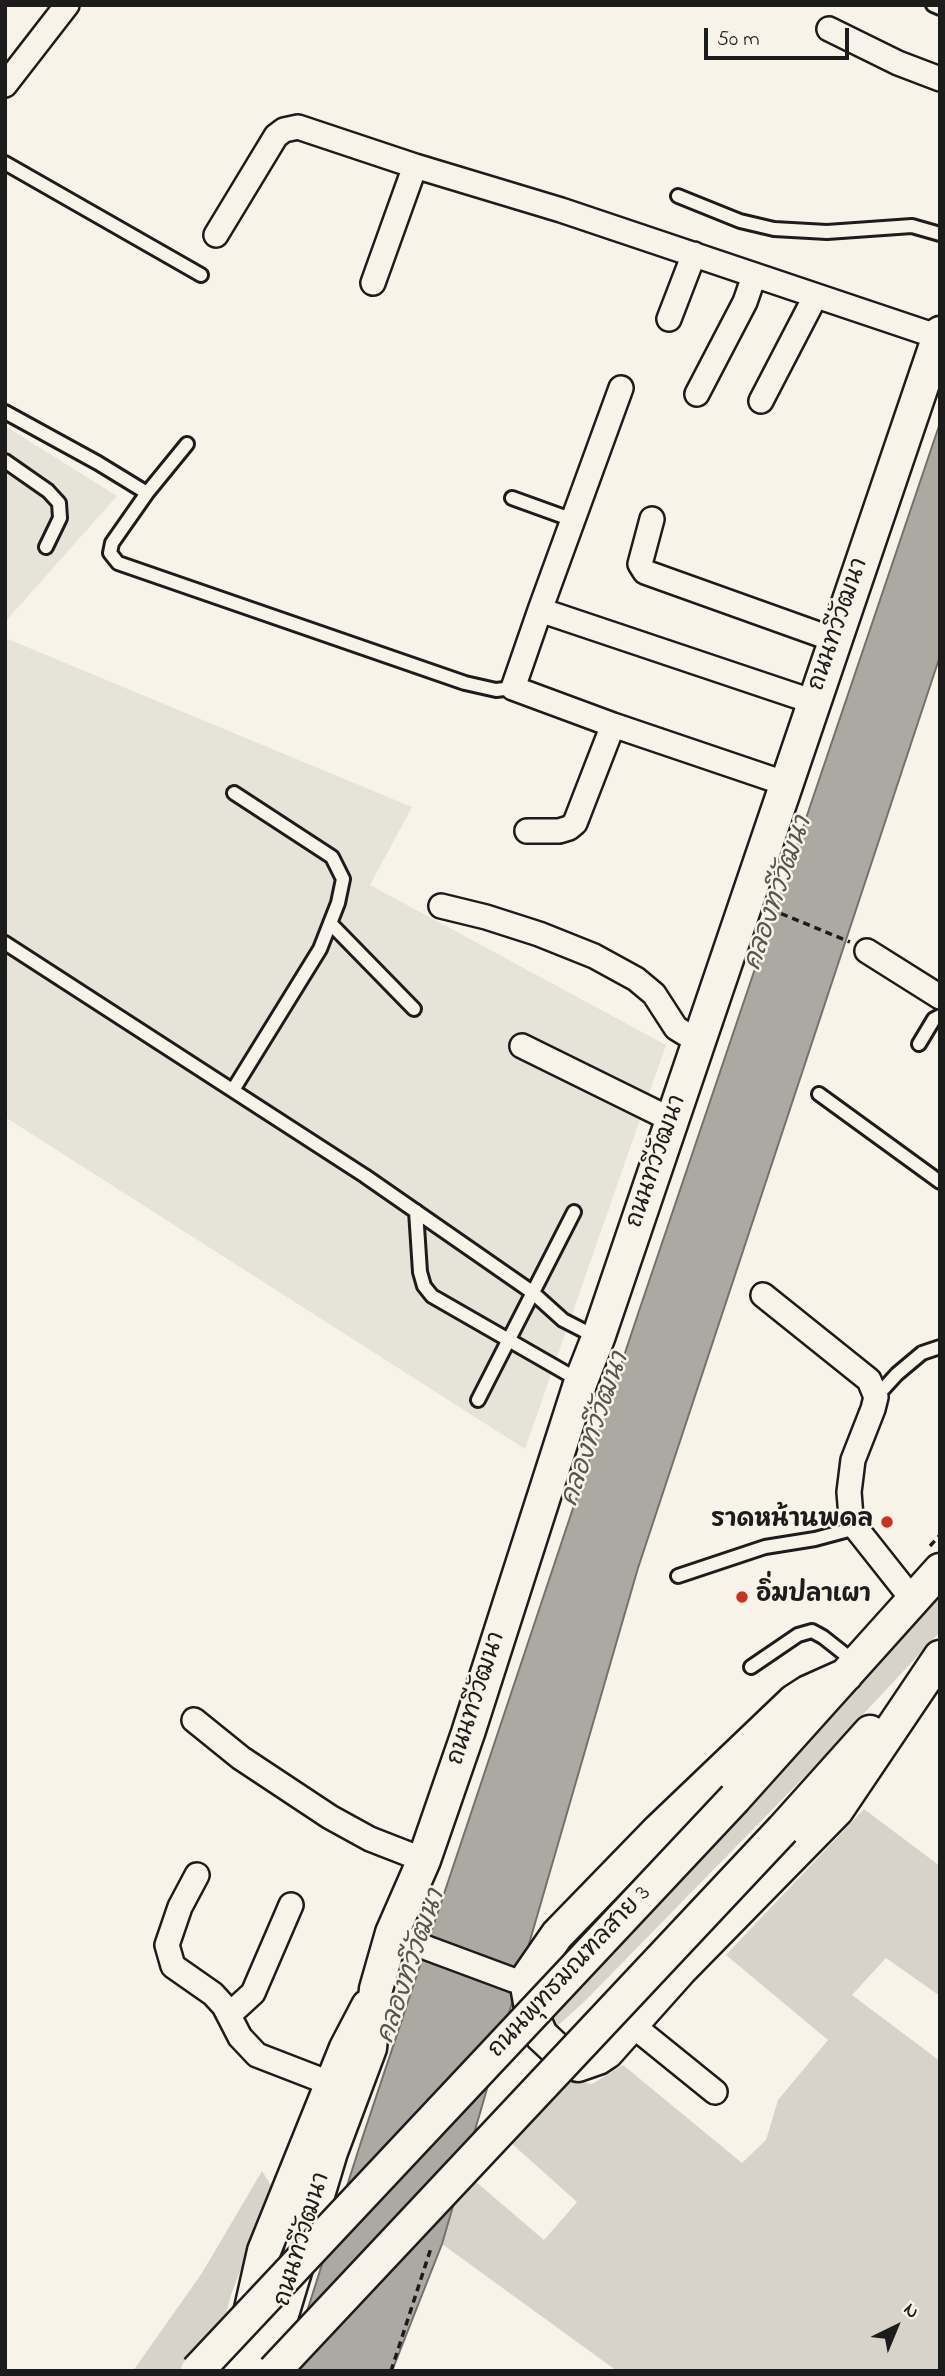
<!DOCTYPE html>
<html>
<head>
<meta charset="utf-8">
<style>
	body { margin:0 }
	#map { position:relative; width:945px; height:2376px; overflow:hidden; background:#f7f3e8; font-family:"Indie Flower",sans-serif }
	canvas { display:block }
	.frame { position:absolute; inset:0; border:7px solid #1c1c1c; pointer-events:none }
	.north { position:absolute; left:861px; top:2292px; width:70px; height:70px; -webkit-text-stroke:5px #f7f3e8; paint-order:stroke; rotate:43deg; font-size:19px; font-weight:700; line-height:28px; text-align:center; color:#1c1c1c }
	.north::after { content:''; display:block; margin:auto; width:24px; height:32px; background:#1c1c1c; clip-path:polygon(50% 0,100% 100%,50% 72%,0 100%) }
	.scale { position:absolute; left:704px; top:28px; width:145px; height:32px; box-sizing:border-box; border:4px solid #1c1c1c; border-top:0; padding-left:9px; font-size:21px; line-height:24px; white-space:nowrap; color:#1c1c1c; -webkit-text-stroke:5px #f7f3e8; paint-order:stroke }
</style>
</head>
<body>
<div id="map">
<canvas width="945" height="2376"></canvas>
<div class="frame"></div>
<div class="north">N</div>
<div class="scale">50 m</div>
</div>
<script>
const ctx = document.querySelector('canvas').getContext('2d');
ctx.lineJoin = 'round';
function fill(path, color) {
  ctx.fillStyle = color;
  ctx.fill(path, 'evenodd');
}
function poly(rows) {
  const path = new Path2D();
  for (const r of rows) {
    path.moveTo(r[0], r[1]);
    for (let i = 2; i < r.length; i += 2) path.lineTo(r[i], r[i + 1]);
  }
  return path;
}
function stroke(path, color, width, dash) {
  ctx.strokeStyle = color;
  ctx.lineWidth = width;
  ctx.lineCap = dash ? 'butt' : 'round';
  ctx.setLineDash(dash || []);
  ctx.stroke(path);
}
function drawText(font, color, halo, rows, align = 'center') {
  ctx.font = font + ' "Indie Flower","Playpen Sans Thai",sans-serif';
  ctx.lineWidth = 5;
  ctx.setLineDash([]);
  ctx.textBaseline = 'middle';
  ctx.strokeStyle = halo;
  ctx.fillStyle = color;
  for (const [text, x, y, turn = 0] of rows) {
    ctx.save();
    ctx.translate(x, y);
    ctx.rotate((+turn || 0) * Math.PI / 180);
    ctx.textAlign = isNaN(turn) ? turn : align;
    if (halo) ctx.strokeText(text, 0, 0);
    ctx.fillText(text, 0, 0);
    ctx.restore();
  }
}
const built = poly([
	[5,426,117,496,5,622],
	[5,638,412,807,370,885,666,1045,525,1449,5,1117]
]);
const green = poly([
	[940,1588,940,1632,812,1769,584,2002,554,2029,543,2016],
	[864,1809,940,1866,940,1996,886,1958,852,1995,940,2061,940,2371,617,2371,442,2244,458,2190,475,2181,544,2240,577,2202,491,2125,539,2075,592,2084,623,2065,742,2163,766,2140,778,2100,828,2040,726,1955],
	[262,2171,272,2187,231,2295,211,2371,133,2371,202,2273]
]);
const water = poly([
	[940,423,940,656,638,1568,442,2244,392,2371,288,2371,361,2142,640,1308,940,423]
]);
const path = poly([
	[770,909,850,942],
	[930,1546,940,1535],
	[391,2371,431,2248]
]);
const lane = poly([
	[933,5,940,8],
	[5,163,201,275],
	[678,196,740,221,774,229,827,232,912,226,940,234],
	[5,412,98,463,147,493,112,543,110,553,118,563,465,683,496,690,513,688],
	[5,461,48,491,59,503,60,518,46,547],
	[147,493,187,444],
	[512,498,573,520],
	[330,923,414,1009],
	[5,943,365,1176,532,1292,563,1320,598,1338],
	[919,1044,934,1019,940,1016],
	[233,1090,320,949,338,903,343,879,332,857,234,793],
	[819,1094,940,1182],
	[416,1211,420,1272,424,1286,432,1296,580,1381],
	[876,1397,897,1374,922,1353,940,1347],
	[478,1400,574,1212],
	[678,1576,765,1547,815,1539,856,1528],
	[751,1667,798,1635,812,1631,823,1637,856,1663]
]);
const street = poly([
	[829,29,898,63,940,79],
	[5,85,67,5],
	[415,166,561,210,939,337],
	[216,235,276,136,284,130,298,127,415,166,373,283],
	[669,319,694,254],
	[621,388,540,610,814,702],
	[697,394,745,302,754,276],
	[761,401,815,297],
	[652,519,640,564,645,572,835,640],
	[540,610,513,688,613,725,787,784],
	[527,831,559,831,569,828,575,823,613,725],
	[441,906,486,917,539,934,594,956,636,979,654,994,676,1028,699,1042],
	[867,951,940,997],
	[522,1046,672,1120],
	[763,1295,869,1380,876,1397,873,1409,853,1460,849,1492,851,1517,856,1528,913,1600],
	[194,1720,241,1758,330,1817,370,1839,424,1860],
	[197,1875,180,1907,167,1945,173,1966,213,1994,224,2006,240,2037,257,2055,332,2084],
	[392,1933,427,1948,513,1980,526,1980],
	[229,2015,253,1993,291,1905],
	[631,2024,715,2092]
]);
const secondary = poly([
	[846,1675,808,1692,794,1701,659,1830,557,1935,526,1980,532,2014,541,2035,557,2050,578,2065,598,2058,607,2052,681,1969,837,1810,940,1657],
	[735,1798,940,1570],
	[783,1829,870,1732],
	[237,2371,264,2251,346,2048,368,2006],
	[265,2371,331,2152,370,2048,376,1989,392,1933,424,1860,468,1733,581,1381,598,1338,940,333]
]);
const secondaryBridge = poly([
	[197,2371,735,1798],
	[274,2371,783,1829]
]);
const markers = [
	[887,1522,7,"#c8321e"],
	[742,1597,7,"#c8321e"]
];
const streetNames = [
	["ถนนทวีวัฒนา",840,625,-71],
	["ถนนทวีวัฒนา",658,1162,-71],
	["ถนนทวีวัฒนา",478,1699,-72],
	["ถนนพุทธมณฑลสาย 3",571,1973,-47],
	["ถนนทวีวัฒนา",304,2240,-73]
];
const poiNames = [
	["ราดหน้านพดล",873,1522],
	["อิ่มปลาเผา",756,1597,"left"]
];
const waterNames = [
	["คลองทวีวัฒนา",780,894,-71],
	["คลองทวีวัฒนา",597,1430,-71],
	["คลองทวีวัฒนา",413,1967,-71]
];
fill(built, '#e6e3d9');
fill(green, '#d7d3cb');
fill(water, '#aca9a2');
stroke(water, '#72716c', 2);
stroke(lane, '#1c1c1c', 18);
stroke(street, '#1c1c1c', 28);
stroke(secondary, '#1c1c1c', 37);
stroke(path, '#1c1c1c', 3.5, [7, 5]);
stroke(lane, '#f7f3e8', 12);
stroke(street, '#f7f3e8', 23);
stroke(secondary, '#f7f3e8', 32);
stroke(secondaryBridge, '#1c1c1c', 37, []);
stroke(secondaryBridge, '#f7f3e8', 32);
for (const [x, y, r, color] of markers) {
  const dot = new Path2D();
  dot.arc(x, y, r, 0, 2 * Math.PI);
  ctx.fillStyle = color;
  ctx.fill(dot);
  stroke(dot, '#f7f3e8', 2.5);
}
drawText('24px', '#1c1c1c', '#f7f3e8', streetNames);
drawText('bold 24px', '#1c1c1c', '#f7f3e8', poiNames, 'right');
drawText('italic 26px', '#565452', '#f7f3e8', waterNames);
</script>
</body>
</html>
